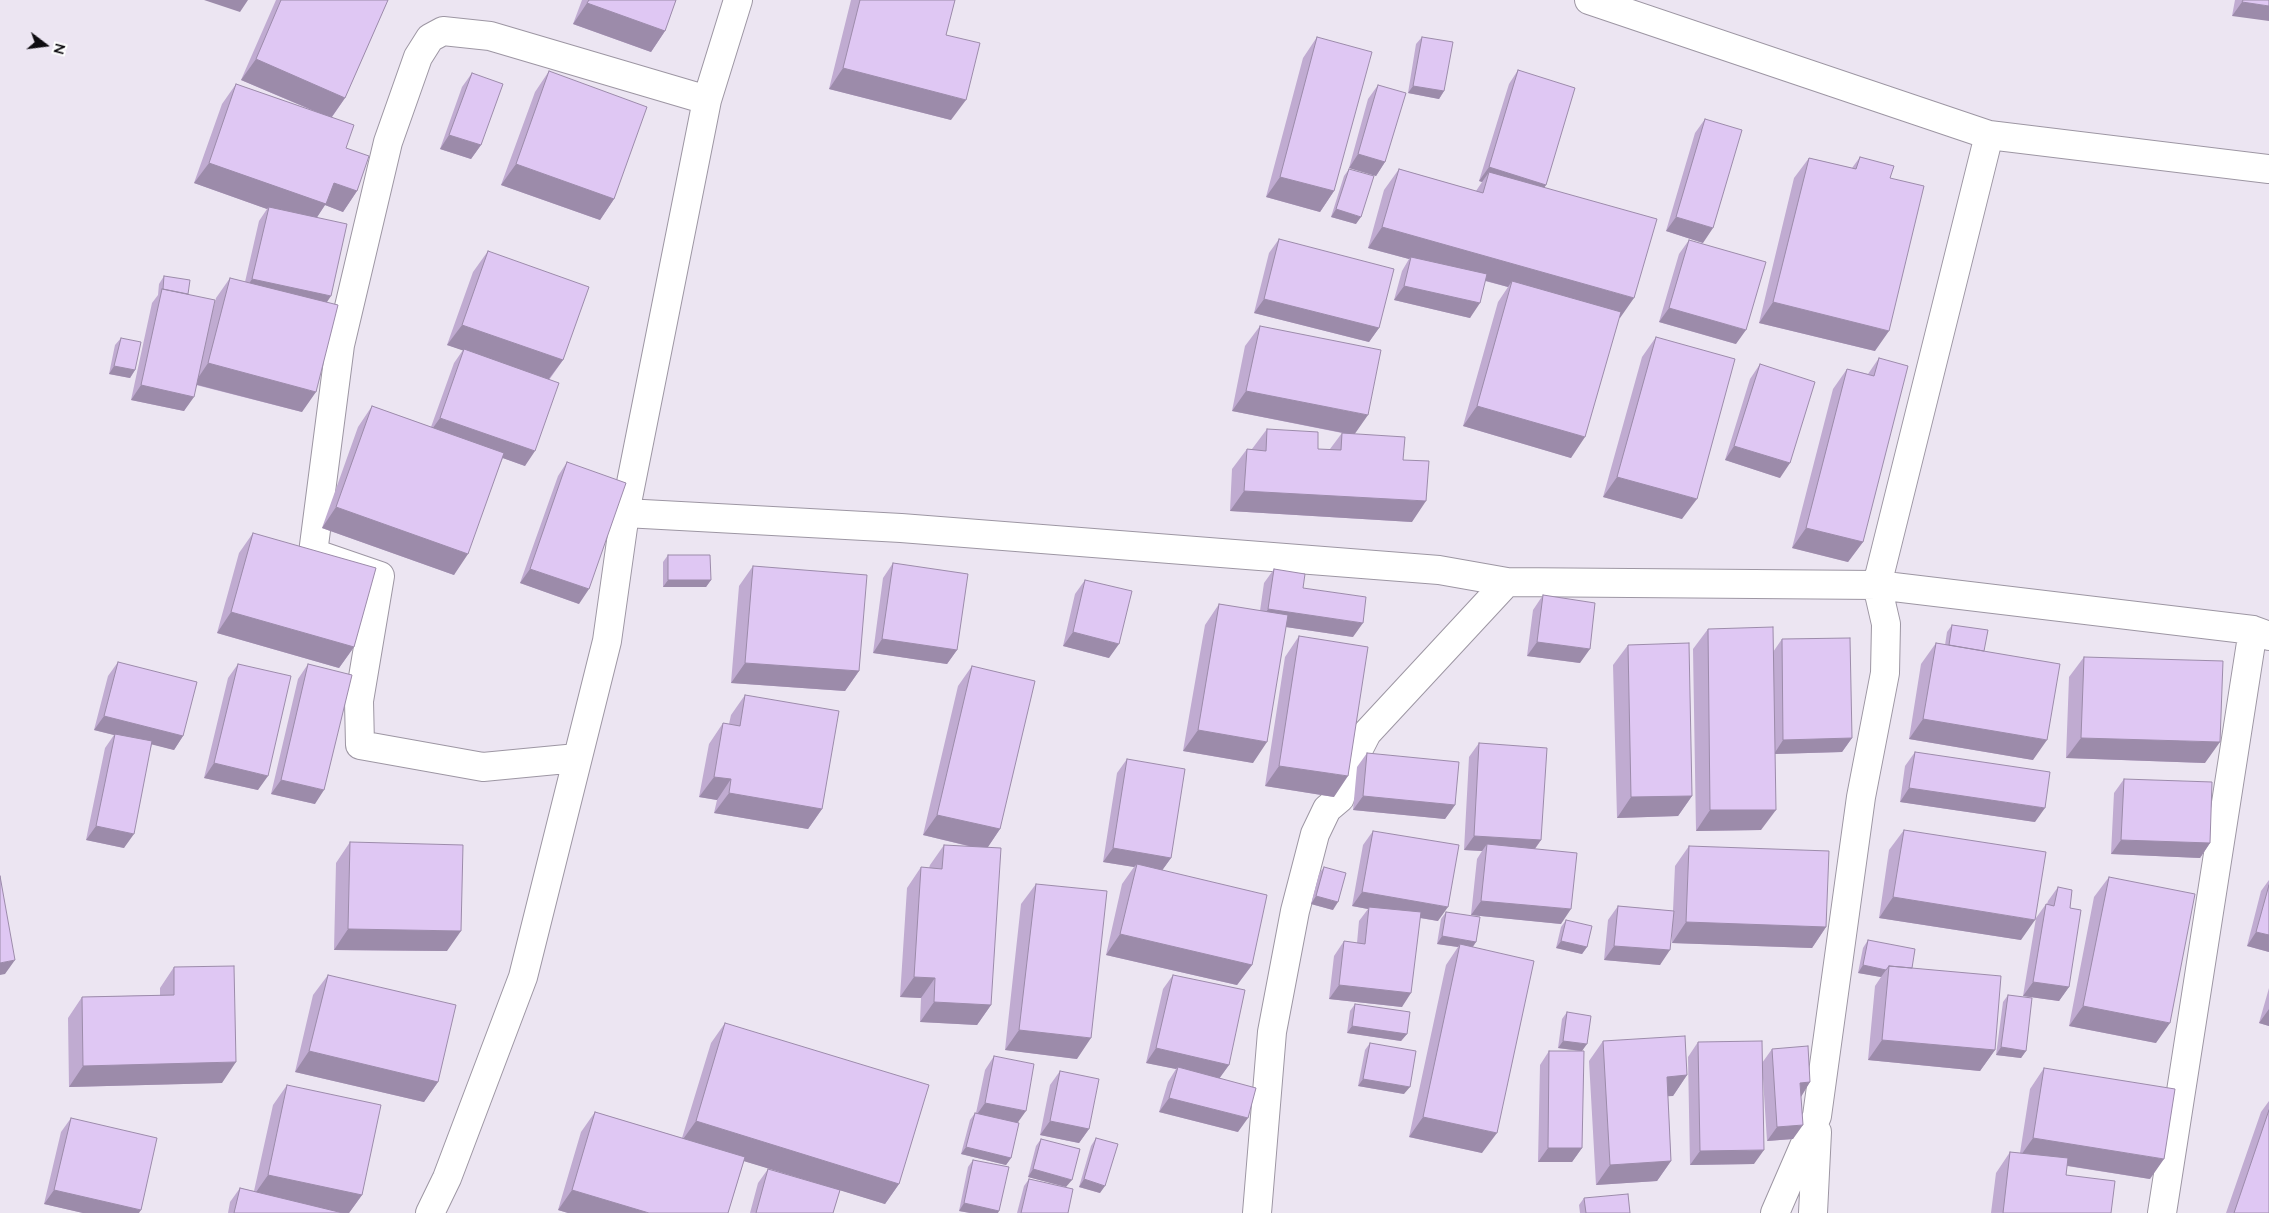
<!DOCTYPE html>
<html>
<head>
<meta charset="utf-8">
<style>
	body { margin:0 }
	#map { position:relative; width:2269px; height:1213px; overflow:hidden; background:#ece5f2; font-family:Mulish,sans-serif }
	canvas { display:block }
	.north { position:absolute; left:20px; top:20px; width:50px; height:50px; -webkit-text-stroke:4px #fff; paint-order:stroke; rotate:105deg; font-size:14px; font-weight:700; line-height:20px; text-align:center; color:#0e0c11 }
	.north::after { content:''; display:block; margin:auto; width:18px; height:22px; background:#0e0c11; clip-path:polygon(50% 0,100% 100%,50% 72%,0 100%) }
</style>
</head>
<body>
<div id="map">
<canvas width="2269" height="1213"></canvas>
<div class="north">N</div>
</div>
<script>
const ctx = document.querySelector('canvas').getContext('2d');
ctx.lineJoin = 'round';
function poly(rows) {
  const path = new Path2D();
  for (const r of rows) {
    path.moveTo(r[0], r[1]);
    for (let i = 2; i < r.length; i += 2) path.lineTo(r[i], r[i + 1]);
  }
  return path;
}
function stroke(path, color, width, dash) {
  ctx.strokeStyle = color;
  ctx.lineWidth = width;
  ctx.lineCap = dash ? 'butt' : 'round';
  ctx.setLineDash(dash || []);
  ctx.stroke(path);
}
function fill(path, color) {
  ctx.fillStyle = color;
  ctx.fill(path, 'evenodd');
}
const minor = poly([
	[1589,0,1989,135,2269,169],
	[625,513,901,528,1439,570,1507,582,1877,585,2253,630,2269,636],
	[577,758,483,767,360,745,359,701,380,576,313,553,340,345,388,142,418,57,430,38,443,31,490,36,707,100],
	[430,1213,447,1178,523,977,607,641,625,513,707,100,738,0],
	[1257,1213,1272,1032,1295,911,1315,834,1327,809,1340,798,1350,766,1367,733,1507,582],
	[1775,1213,1817,1116,1861,797,1885,673,1886,624,1877,585,1989,135],
	[1813,1213,1817,1132],
	[2162,1213,2253,630]
]);
const wall = poly([
	[276,0,388,0,345,98,332,117,346,148,357,191,343,212,325,205,317,217,327,303,302,412,196,385,184,411,131,400,152,303,158,295,159,284,164,276,188,294,210,320,216,298,230,278,245,282,259,221,267,209,194,183,222,104,236,84,316,112,241,80],
	[582,0,676,0,665,31,651,52,573,24],
	[851,0,955,0,946,35,951,120,829,89],
	[2235,0,2269,0,2232,16],
	[1317,37,1334,191,1320,212,1266,197,1303,58],
	[1422,37,1444,91,1439,99,1408,93,1416,44],
	[1518,70,1546,185,1544,188,1620,318,1619,318,1571,458,1463,426,1498,302,1508,287,1485,281,1470,318,1394,300,1402,271,1409,259,1368,248,1384,190,1399,169,1476,191,1482,182,1479,181,1509,84],
	[549,71,614,199,600,220,501,185,535,92],
	[472,73,481,145,471,159,440,149,462,87],
	[1378,85,1385,162,1376,176,1349,168,1368,99],
	[1705,119,1703,243,1666,231,1695,133],
	[1860,157,1890,178,1875,351,1759,323,1794,178,1809,158,1852,168],
	[1349,169,1356,224,1331,217,1344,176],
	[1279,239,1379,328,1369,342,1254,313,1269,253],
	[1689,240,1736,344,1659,322,1679,254],
	[488,251,563,360,549,380,525,466,503,458,454,575,322,528,358,427,372,406,431,427,454,363,463,350,447,345,473,272],
	[1260,326,1355,434,1403,460,1412,522,1230,511,1232,469,1247,449,1252,449,1267,429,1318,449,1330,449,1342,433,1232,411,1245,346],
	[1656,337,1682,519,1603,497,1642,357],
	[121,338,135,370,130,378,109,374,115,345],
	[1879,358,1863,542,1848,562,1792,548,1833,389,1847,369,1868,374],
	[1760,364,1780,478,1725,460,1750,379],
	[567,462,579,604,520,583,558,476],
	[253,533,354,647,339,668,217,633,239,553],
	[668,555,711,580,706,587,663,587,663,562],
	[893,563,957,650,947,664,873,653,883,578],
	[753,566,859,671,845,691,731,683,739,586],
	[1274,569,1303,588,1353,637,1286,627,1253,763,1183,751,1205,625,1219,604,1260,611,1264,583],
	[1085,580,1109,658,1063,646,1075,594],
	[1543,595,1580,663,1527,656,1533,610],
	[1952,625,1984,651,2033,760,1909,739,1921,664,1936,643,1945,645,1947,632],
	[1708,629,1773,652,1782,639,1852,738,1842,752,1775,754,1761,830,1696,831,1693,649],
	[1299,636,1334,797,1265,786,1285,657],
	[1628,645,1692,796,1678,816,1617,818,1613,665],
	[2084,657,2205,763,2066,758,2069,677],
	[118,662,183,736,174,750,152,744,124,848,86,840,105,748,114,735,94,730,108,676],
	[238,664,258,790,204,778,228,678],
	[308,664,315,804,271,794,298,679],
	[972,666,1000,829,987,848,991,1005,977,1025,920,1022,921,998,900,997,907,888,921,867,929,868,930,865,944,845,972,847,923,835,958,686],
	[745,695,822,809,808,829,714,813,717,800,699,797,709,744,723,723,729,724,731,715],
	[1479,743,1541,840,1535,849,1561,924,1471,915,1477,859,1482,851,1464,850,1469,757],
	[1915,752,2035,822,1900,802,1905,766],
	[1367,753,1455,805,1445,819,1353,810,1357,767],
	[1127,759,1171,858,1162,870,1252,965,1237,985,1106,955,1122,884,1134,867,1103,862,1117,773],
	[2124,779,2210,843,2200,858,2111,854,2114,793],
	[1904,830,2021,940,1879,918,1889,850],
	[1373,831,1438,921,1420,918,1402,1007,1329,999,1334,956,1344,941,1357,943,1359,921,1368,909,1352,906,1363,845],
	[350,842,447,951,334,950,336,863],
	[1689,846,1826,927,1812,948,1672,943,1672,928,1660,965,1604,960,1608,920,1618,906,1673,911,1675,866],
	[1324,867,1333,910,1311,904,1319,874],
	[2109,877,2156,1043,2069,1026,2094,897],
	[2269,880,2269,952,2247,946,2261,891],
	[1036,884,1077,1059,1005,1050,1021,904],
	[2058,887,2070,908,2069,987,2059,1001,2023,996,2036,918,2046,904,2047,904,2048,901],
	[1446,912,1476,942,1473,947,1482,1153,1409,1137,1446,965,1458,947,1437,944,1441,919],
	[1566,920,1587,947,1582,954,1556,948,1561,927],
	[1868,940,1912,968,1995,1050,1980,1071,1868,1060,1875,986,1881,977,1858,973,1863,948],
	[174,967,222,1083,69,1087,68,1018,82,997,160,995,160,988],
	[328,975,438,1082,424,1102,295,1072,313,995],
	[1173,975,1229,1065,1219,1078,1238,1132,1159,1112,1168,1082,1176,1069,1146,1063,1163,989],
	[2269,988,2269,1026,2259,1023],
	[2008,995,2026,1051,2021,1058,1996,1055,2003,1002],
	[1355,1004,1407,1034,1401,1041,1347,1033,1350,1011],
	[1567,1012,1582,1051,1582,1148,1572,1162,1538,1162,1540,1065,1549,1051,1579,1051,1558,1048,1562,1019],
	[725,1023,899,1184,885,1204,840,1190,833,1213,750,1213,758,1183,768,1169,808,1180,744,1161,728,1213,568,1213,558,1210,581,1132,595,1112,682,1138,711,1043],
	[1603,1041,1687,1075,1673,1096,1668,1096,1671,1161,1657,1181,1596,1185,1589,1061],
	[1698,1042,1754,1164,1690,1165,1688,1057],
	[1370,1043,1404,1094,1358,1086,1365,1050],
	[1772,1049,1810,1082,1801,1095,1793,1139,1767,1141,1762,1063],
	[994,1056,1017,1123,1011,1158,1006,1165,961,1154,970,1120,975,1113,976,1113,985,1070],
	[2044,1068,2150,1179,2067,1166,2066,1175,2111,1213,1991,1213,1996,1173,2010,1152,2020,1153,2030,1089],
	[1060,1071,1089,1129,1079,1143,1040,1135,1050,1085],
	[287,1085,362,1195,349,1213,228,1213,230,1202,240,1188,254,1191,273,1105],
	[2269,1101,2269,1213,2226,1213,2261,1112],
	[71,1118,139,1213,83,1213,44,1204,61,1132],
	[1096,1138,1100,1193,1079,1187,1091,1146],
	[1041,1139,1066,1187,1028,1177,1036,1146],
	[973,1160,998,1213,970,1213,959,1211,968,1167],
	[1029,1179,1068,1213,1017,1213,1024,1186],
	[1584,1198,1630,1213,1580,1213,1579,1205]
]);
const shadedWall = poly([
	[204,0,248,0,240,12],
	[2242,2,2269,6,2269,21,2232,16],
	[587,3,665,31,651,52,573,24],
	[256,59,345,98,331,118,241,80],
	[843,68,966,100,951,120,829,89],
	[1413,86,1444,91,1439,99,1408,93],
	[449,135,481,145,471,159,440,149],
	[1358,154,1385,162,1376,176,1349,168],
	[209,163,334,183,357,191,343,212,325,205,312,225,269,207,267,209,194,183],
	[516,164,614,199,600,220,501,185],
	[1489,167,1546,185,1536,199,1489,172,1482,182,1479,181],
	[1280,177,1334,191,1320,212,1266,197],
	[1336,209,1361,217,1356,224,1331,217],
	[1676,217,1713,228,1703,243,1666,231],
	[1382,227,1634,298,1620,318,1511,288,1512,281,1508,287,1411,260,1411,257,1409,259,1368,248],
	[252,279,331,296,321,311,243,293],
	[1404,286,1480,303,1470,318,1394,300],
	[1264,299,1379,328,1369,342,1254,313],
	[1773,302,1889,331,1875,351,1759,323],
	[1669,308,1746,330,1736,344,1659,322],
	[462,325,563,360,548,380,447,345],
	[208,363,316,392,302,412,194,384],
	[114,366,135,370,130,378,109,374],
	[141,385,194,397,184,411,131,400],
	[1246,391,1368,415,1354,435,1232,411],
	[1477,406,1585,437,1571,458,1463,426],
	[440,418,535,451,525,466,430,432],
	[1734,446,1790,463,1780,478,1725,460],
	[1617,477,1697,499,1682,519,1603,497],
	[1244,491,1426,501,1412,522,1230,511],
	[336,507,468,554,454,575,322,528],
	[1806,528,1863,542,1848,562,1792,548],
	[530,569,589,589,579,604,520,583],
	[668,580,711,580,706,587,663,587],
	[1268,609,1363,623,1353,637,1259,623],
	[231,612,354,647,339,668,217,633],
	[1073,632,1119,644,1109,658,1063,646],
	[882,639,957,650,947,664,873,653],
	[1537,642,1590,649,1580,663,1527,656],
	[745,663,859,671,845,691,731,683],
	[104,716,183,736,174,750,94,730],
	[1923,719,2047,740,2033,760,1909,739],
	[1198,730,1267,742,1253,763,1183,751],
	[1852,738,1842,752,1774,754,1783,740],
	[2081,738,2220,742,2205,763,2066,758],
	[214,763,268,776,258,790,204,778],
	[1279,766,1348,776,1334,797,1265,786],
	[714,777,731,779,717,800,699,797],
	[281,780,324,790,315,804,271,794],
	[1909,788,2045,808,2035,822,1900,802],
	[729,793,822,809,808,829,714,813],
	[1363,796,1455,805,1445,819,1353,810],
	[1692,796,1678,816,1617,818,1631,797],
	[1710,810,1776,810,1761,830,1696,831],
	[937,815,1000,829,986,850,923,835],
	[96,826,134,834,124,848,86,840],
	[1474,836,1541,840,1531,854,1487,844,1482,851,1464,850],
	[2121,840,2210,843,2200,858,2111,854],
	[1113,848,1171,858,1161,872,1137,864,1134,867,1103,862],
	[1362,892,1448,907,1438,921,1369,909,1369,907,1368,909,1352,906],
	[1316,896,1338,902,1333,910,1311,904],
	[1893,897,2035,920,2021,940,1879,918],
	[1481,901,1571,909,1561,924,1471,915],
	[1686,922,1826,927,1812,948,1672,943],
	[348,929,461,931,447,951,334,950],
	[2256,932,2269,935,2269,952,2247,946],
	[1120,934,1252,965,1237,985,1106,955],
	[1442,936,1476,942,1471,949,1460,944,1458,947,1437,944],
	[1561,941,1587,947,1582,954,1556,948],
	[1614,946,1670,950,1660,965,1604,960],
	[15,960,5,974,0,975,0,963],
	[1863,965,1886,970,1881,977,1858,973],
	[914,977,935,978,921,998,900,997],
	[2033,982,2069,987,2059,1001,2023,996],
	[1339,985,1411,993,1402,1007,1329,999],
	[934,1002,991,1005,977,1025,920,1022],
	[2083,1006,2170,1023,2156,1043,2069,1026],
	[2269,1009,2269,1026,2259,1023],
	[1352,1026,1407,1034,1401,1041,1347,1033],
	[1019,1030,1091,1038,1077,1059,1005,1050],
	[1882,1040,1995,1050,1980,1071,1868,1060],
	[1563,1041,1587,1044,1582,1051,1558,1048],
	[2001,1047,2026,1051,2021,1058,1996,1055],
	[1156,1048,1229,1065,1219,1079,1178,1067,1176,1069,1146,1063],
	[309,1051,438,1082,424,1102,295,1072],
	[236,1062,222,1083,69,1087,83,1066],
	[1687,1075,1673,1096,1652,1097,1667,1077],
	[1363,1079,1410,1087,1404,1094,1358,1086],
	[1810,1082,1801,1097,1800,1083],
	[1169,1098,1248,1118,1238,1132,1159,1112],
	[985,1103,1026,1111,1016,1125,975,1117],
	[1423,1117,1497,1133,1482,1153,1409,1137],
	[696,1121,899,1184,885,1204,681,1142],
	[1050,1121,1089,1129,1079,1143,1040,1135],
	[1803,1125,1793,1139,1767,1141,1777,1127],
	[2033,1138,2164,1159,2150,1179,2019,1158],
	[966,1147,1011,1158,1006,1165,961,1154],
	[1548,1148,1582,1148,1572,1162,1538,1162],
	[1764,1150,1754,1164,1690,1165,1700,1151],
	[1671,1161,1657,1181,1596,1185,1610,1165],
	[1033,1169,1072,1180,1066,1187,1028,1177],
	[268,1175,362,1195,349,1213,337,1213,254,1195],
	[1084,1179,1105,1186,1100,1193,1079,1187],
	[54,1190,141,1210,139,1213,83,1213,44,1204],
	[572,1190,649,1213,568,1213,558,1210],
	[964,1203,999,1211,998,1213,970,1213,959,1211]
]);
const building = poly([
	[281,0,388,0,345,98,256,59,281,0],
	[589,0,676,0,665,31,587,3,589,0],
	[860,0,955,0,946,35,980,43,966,100,843,68,860,0],
	[2243,0,2269,0,2269,6,2242,2,2243,0],
	[1317,37,1372,52,1334,191,1280,177,1317,37],
	[1422,37,1453,42,1444,91,1413,86,1422,37],
	[1518,70,1575,88,1546,185,1489,167,1518,70],
	[549,71,647,107,614,199,516,164,549,71],
	[472,73,503,84,481,145,449,135,472,73],
	[236,84,354,125,346,148,369,156,357,191,334,183,326,204,209,163,236,84],
	[1378,85,1406,93,1385,162,1358,154,1378,85],
	[1705,119,1742,130,1713,228,1676,217,1705,119],
	[1860,157,1894,166,1890,178,1924,186,1889,331,1773,302,1809,158,1856,169,1860,157],
	[1349,169,1374,176,1361,217,1336,209,1349,169],
	[1399,169,1483,193,1489,172,1657,219,1634,298,1382,227,1399,169],
	[269,207,347,224,331,296,252,279,269,207],
	[1279,239,1394,269,1379,328,1264,299,1279,239],
	[1689,240,1766,262,1746,330,1669,308,1689,240],
	[488,251,589,287,563,360,462,325,488,251],
	[1411,257,1487,274,1480,303,1404,286,1411,257],
	[164,276,190,280,188,294,163,289,164,276],
	[230,278,338,305,316,392,208,363,230,278],
	[1512,281,1621,312,1585,437,1477,406,1512,281],
	[162,289,215,300,194,397,141,385,162,289],
	[1260,326,1381,350,1368,415,1246,391,1260,326],
	[1656,337,1735,359,1697,499,1617,477,1656,337],
	[121,338,141,342,135,370,114,366,121,338],
	[464,349,559,383,535,451,440,418,464,349],
	[1879,358,1908,366,1863,542,1806,528,1847,369,1874,376,1879,358],
	[1760,364,1815,382,1790,463,1734,446,1760,364],
	[372,406,504,453,468,554,336,507,372,406],
	[1267,429,1318,432,1318,449,1341,450,1342,433,1405,437,1403,460,1429,461,1426,501,1244,491,1247,449,1266,451,1267,429],
	[567,462,626,483,589,589,530,569,567,462],
	[253,533,376,568,354,647,231,612,253,533],
	[668,555,710,555,711,580,668,580,668,555],
	[893,563,968,574,957,650,882,639,893,563],
	[753,566,867,575,859,671,745,663,753,566],
	[1274,569,1305,574,1303,588,1366,597,1363,623,1268,609,1274,569],
	[1085,580,1132,591,1119,644,1073,632,1085,580],
	[1543,595,1595,603,1590,649,1537,642,1543,595],
	[1219,604,1288,615,1267,742,1198,730,1219,604],
	[1952,625,1988,630,1984,651,1949,645,1952,625],
	[1773,627,1776,810,1710,810,1708,629,1773,627],
	[1299,636,1368,647,1348,776,1279,766,1299,636],
	[1850,638,1852,738,1783,740,1782,639,1850,638],
	[1689,643,1692,796,1631,797,1628,645,1689,643],
	[1936,643,2060,664,2047,740,1923,719,1936,643],
	[2084,657,2223,661,2220,742,2081,738,2084,657],
	[118,662,197,682,183,736,104,716,118,662],
	[238,664,291,676,268,776,214,763,238,664],
	[308,664,352,675,324,790,281,780,308,664],
	[972,666,1035,681,1000,829,937,815,972,666],
	[745,695,839,711,822,809,729,793,731,779,714,777,723,723,740,726,745,695],
	[115,734,152,741,134,834,96,826,115,734],
	[1479,743,1547,748,1541,840,1474,836,1479,743],
	[1915,752,2050,772,2045,808,1909,788,1915,752],
	[1367,753,1459,762,1455,805,1363,796,1367,753],
	[1127,759,1185,769,1171,858,1113,848,1127,759],
	[2124,779,2212,782,2210,843,2121,840,2124,779],
	[1904,830,2046,852,2035,920,1893,897,1904,830],
	[1373,831,1459,845,1448,907,1362,892,1373,831],
	[350,842,463,845,461,931,348,929,350,842],
	[1487,844,1577,853,1571,909,1481,901,1487,844],
	[944,845,1001,848,991,1005,934,1002,935,978,914,977,921,867,942,869,944,845],
	[1689,846,1829,851,1826,927,1686,922,1689,846],
	[1137,864,1267,895,1252,965,1120,934,1137,864],
	[1324,867,1346,873,1338,902,1316,896,1324,867],
	[0,876,15,960,0,963,0,876],
	[2109,877,2195,894,2170,1023,2083,1006,2109,877],
	[1036,884,1107,891,1091,1038,1019,1030,1036,884],
	[2269,885,2269,935,2256,932,2269,885],
	[2058,887,2072,890,2070,908,2081,910,2069,987,2033,982,2046,904,2054,906,2058,887],
	[1618,906,1674,911,1670,950,1614,946,1618,906],
	[1369,907,1421,912,1411,993,1339,985,1344,941,1365,944,1369,907],
	[1446,912,1480,917,1476,942,1442,936,1446,912],
	[1566,920,1592,926,1587,947,1561,941,1566,920],
	[1868,940,1915,949,1912,968,1889,966,1886,970,1863,965,1868,940],
	[1460,944,1534,961,1497,1133,1423,1117,1460,944],
	[234,966,236,1062,83,1066,82,997,174,995,174,967,234,966],
	[1889,966,2001,976,1995,1050,1882,1040,1889,966],
	[328,975,456,1005,438,1082,309,1051,328,975],
	[1173,975,1245,990,1229,1065,1156,1048,1173,975],
	[2008,995,2032,998,2026,1051,2001,1047,2008,995],
	[1355,1004,1410,1012,1407,1034,1352,1026,1355,1004],
	[1567,1012,1591,1016,1587,1044,1563,1041,1567,1012],
	[725,1023,929,1085,899,1184,696,1121,725,1023],
	[1685,1036,1687,1075,1667,1077,1671,1161,1610,1165,1603,1041,1685,1036],
	[1762,1041,1764,1150,1700,1151,1698,1042,1762,1041],
	[1370,1043,1416,1051,1410,1087,1363,1079,1370,1043],
	[1808,1046,1810,1082,1800,1083,1803,1125,1777,1127,1772,1049,1808,1046],
	[1549,1051,1584,1051,1582,1148,1548,1148,1549,1051],
	[994,1056,1034,1064,1026,1111,985,1103,994,1056],
	[1178,1067,1256,1088,1248,1118,1169,1098,1178,1067],
	[2044,1068,2175,1089,2164,1159,2033,1138,2044,1068],
	[1060,1071,1099,1079,1089,1129,1050,1121,1060,1071],
	[287,1085,381,1105,362,1195,268,1175,287,1085],
	[2269,1110,2269,1213,2234,1213,2269,1110],
	[595,1112,745,1157,728,1213,649,1213,572,1190,595,1112],
	[975,1113,1019,1123,1011,1158,966,1147,975,1113],
	[71,1118,157,1138,141,1210,54,1190,71,1118],
	[1096,1138,1118,1144,1105,1186,1084,1179,1096,1138],
	[1041,1139,1080,1149,1072,1180,1033,1169,1041,1139],
	[2010,1152,2068,1158,2066,1175,2115,1181,2111,1213,2003,1213,2010,1152],
	[973,1160,1009,1167,999,1211,964,1203,973,1160],
	[768,1169,840,1190,833,1213,756,1213,768,1169],
	[1029,1179,1073,1189,1068,1213,1021,1213,1029,1179],
	[240,1188,343,1213,234,1213,240,1188],
	[1628,1194,1630,1213,1586,1213,1584,1198,1628,1194]
]);
stroke(minor, '#9d96a3', 30);
stroke(minor, '#fff', 28);
fill(wall, '#c0abd1');
fill(shadedWall, '#9c8baa');
fill(building, '#dfc7f3');
stroke(building, '#9c8baa', 1);
</script>
</body>
</html>
